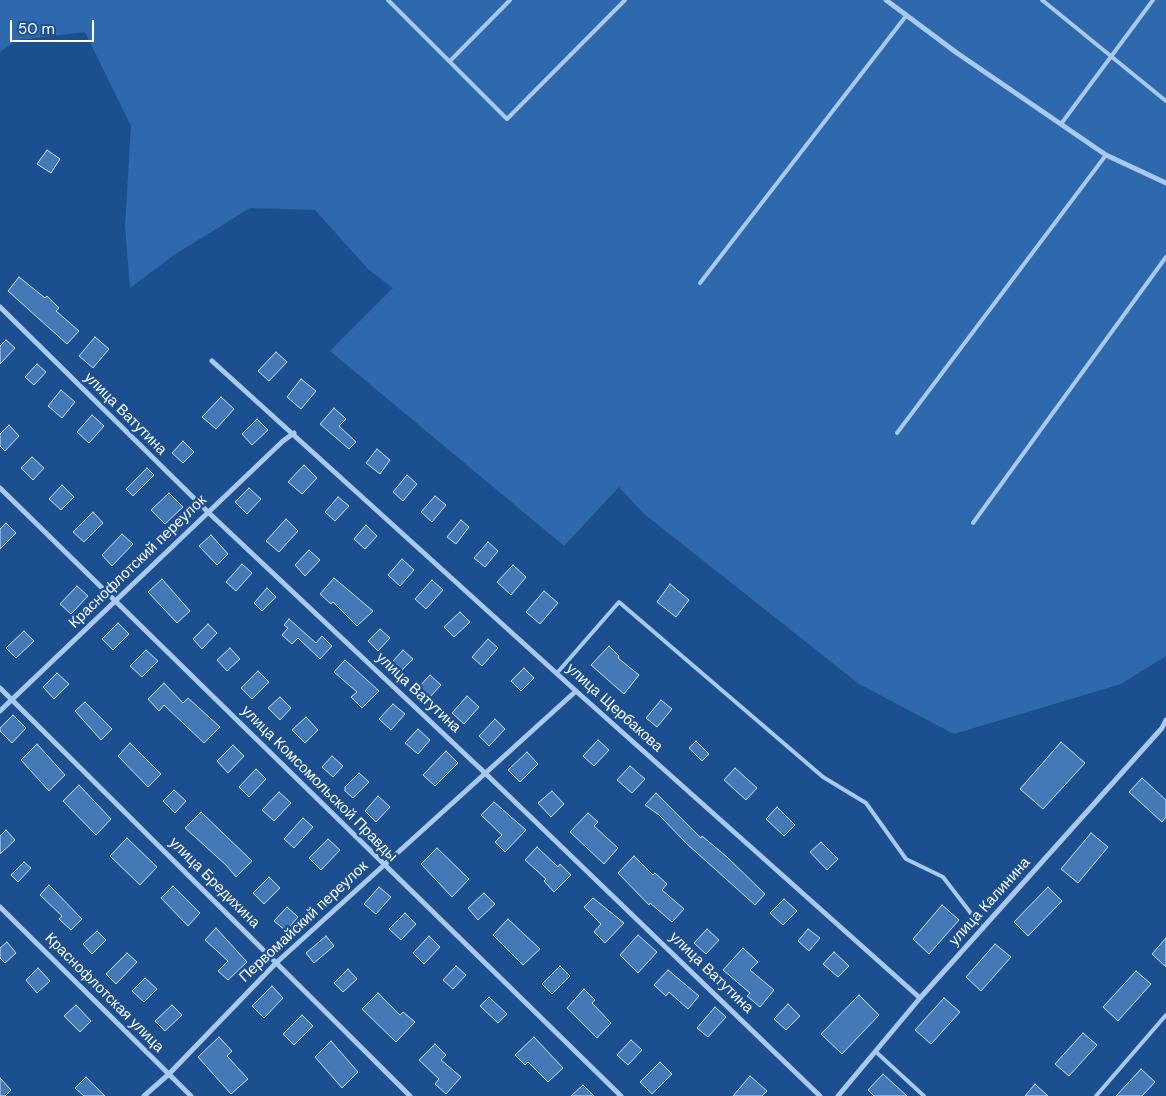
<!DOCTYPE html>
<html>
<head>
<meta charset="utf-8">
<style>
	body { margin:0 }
	#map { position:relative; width:1166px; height:1096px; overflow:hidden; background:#1b4f8f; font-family:"DM Sans",sans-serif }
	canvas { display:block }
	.scale { position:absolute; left:10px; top:20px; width:84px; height:22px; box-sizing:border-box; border:2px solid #fff; border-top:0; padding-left:6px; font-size:15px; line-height:18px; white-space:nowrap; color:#fff; -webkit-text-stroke:4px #1b4f8f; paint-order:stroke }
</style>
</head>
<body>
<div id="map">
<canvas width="1166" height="1096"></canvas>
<div class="scale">50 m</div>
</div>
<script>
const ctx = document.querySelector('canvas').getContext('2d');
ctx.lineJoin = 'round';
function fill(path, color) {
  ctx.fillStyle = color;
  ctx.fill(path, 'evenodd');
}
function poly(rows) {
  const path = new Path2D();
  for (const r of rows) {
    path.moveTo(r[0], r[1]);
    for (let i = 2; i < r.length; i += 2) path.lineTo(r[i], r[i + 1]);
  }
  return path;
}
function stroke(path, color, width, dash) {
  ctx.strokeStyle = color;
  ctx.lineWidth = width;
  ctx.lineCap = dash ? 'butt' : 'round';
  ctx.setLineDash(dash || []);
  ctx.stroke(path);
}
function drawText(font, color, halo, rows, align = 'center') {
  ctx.font = font + ' "DM Sans",sans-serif';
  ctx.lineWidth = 5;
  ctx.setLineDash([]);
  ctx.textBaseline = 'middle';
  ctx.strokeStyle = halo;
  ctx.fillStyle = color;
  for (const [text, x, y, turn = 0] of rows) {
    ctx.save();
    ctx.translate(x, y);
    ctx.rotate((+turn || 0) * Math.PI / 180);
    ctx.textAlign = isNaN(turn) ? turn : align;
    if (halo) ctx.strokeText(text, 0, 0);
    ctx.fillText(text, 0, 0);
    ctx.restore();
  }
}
const green = poly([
	[0,0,1166,0,1166,656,1121,684,954,734,859,684,643,513,619,487,564,546,330,351,393,288,369,270,315,210,250,208,174,255,130,288,125,226,131,126,85,32,17,40,0,52]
]);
const building = poly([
	[47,150,60,159,51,173,37,164,47,150],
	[19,277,45,298,47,296,59,308,56,311,79,331,67,344,8,291,19,277],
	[95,337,109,349,93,368,79,356,95,337],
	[6,340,15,348,0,364,0,346,6,340],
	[276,352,287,362,269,381,258,371,276,352],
	[37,364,46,372,34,385,25,377,37,364],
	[301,379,316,391,301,409,287,397,301,379],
	[61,390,75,402,62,418,48,406,61,390],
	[221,397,234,409,216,429,202,417,221,397],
	[334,408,346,419,339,426,356,442,349,449,320,424,334,408],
	[92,415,104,426,89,443,77,432,92,415],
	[257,419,268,430,252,445,242,434,257,419],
	[9,425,19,436,5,451,0,446,0,434,9,425],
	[183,441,194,452,183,463,172,453,183,441],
	[377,449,390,460,380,474,366,463,377,449],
	[32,457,44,468,33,480,21,468,32,457],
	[304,465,317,478,302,494,288,482,304,465],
	[147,468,154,475,133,496,126,489,147,468],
	[407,475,417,484,403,501,393,492,407,475],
	[62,485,74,497,61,510,49,499,62,485],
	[249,488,261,499,247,514,235,502,249,488],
	[169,493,183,507,165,524,151,510,169,493],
	[435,496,446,505,432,522,421,512,435,496],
	[338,497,349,506,335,521,325,512,338,497],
	[93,512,103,523,84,542,73,532,93,512],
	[286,519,298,531,279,552,266,541,286,519],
	[461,520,469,527,456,544,447,537,461,520],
	[6,523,16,533,0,549,0,529,6,523],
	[366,525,377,536,365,549,354,539,366,525],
	[122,534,133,544,112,566,102,555,122,534],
	[211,535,228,554,217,565,199,546,211,535],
	[488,542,498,551,485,567,474,558,488,542],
	[309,550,320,560,305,576,295,565,309,550],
	[402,559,414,570,400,586,388,575,402,559],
	[242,564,252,573,236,591,226,582,242,564],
	[513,565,526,577,511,595,497,582,513,565],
	[334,578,373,611,357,626,333,602,331,604,320,594,334,578],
	[162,579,190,611,177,623,148,592,162,579],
	[432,580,443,590,426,609,415,599,432,580],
	[670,584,689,600,676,617,657,602,670,584],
	[77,586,88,596,71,614,60,604,77,586],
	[267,588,276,597,262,611,254,603,267,588],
	[544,591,558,603,540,624,526,612,544,591],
	[460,612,470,622,454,637,444,627,460,612],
	[289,619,316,643,322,636,332,646,320,659,298,638,292,644,282,635,288,628,284,625,289,619],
	[118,623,129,634,113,650,102,639,118,623],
	[208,624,217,633,202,649,193,639,208,624],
	[380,629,390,638,378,651,368,641,380,629],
	[24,631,34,641,16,658,6,648,24,631],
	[488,639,498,648,482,666,472,657,488,639],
	[609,646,619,656,618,658,639,675,624,694,591,665,609,646],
	[230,648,240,659,227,671,217,660,230,648],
	[146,650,158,661,142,677,130,666,146,650],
	[403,650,413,659,401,671,392,662,403,650],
	[345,660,379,691,362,708,351,697,357,692,334,672,345,660],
	[524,668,534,678,521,691,511,681,524,668],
	[258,671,269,682,252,699,241,688,258,671],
	[57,673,69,684,54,699,43,687,57,673],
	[430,675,441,685,429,698,418,688,430,675],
	[164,683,183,703,188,698,220,727,204,743,164,705,159,711,148,699,164,683],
	[467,696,479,707,464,724,452,713,467,696],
	[280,697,291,708,280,720,268,708,280,697],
	[661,700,672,709,657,727,646,718,661,700],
	[85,702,112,729,101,740,75,711,85,702],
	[393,704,405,714,391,730,379,719,393,704],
	[13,715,26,728,12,743,0,731,0,728,13,715],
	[306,717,318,730,305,743,292,730,306,717],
	[495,719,505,729,489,746,479,736,495,719],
	[418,729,430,740,418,754,405,743,418,729],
	[598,740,609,750,594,766,583,756,598,740],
	[696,741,709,754,702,761,689,748,696,741],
	[1061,742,1085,763,1043,809,1020,789,1061,742],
	[130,743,161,774,148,787,118,756,130,743],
	[37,744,65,775,49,791,21,760,37,744],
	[233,745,244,756,228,773,217,761,233,745],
	[446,751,458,763,435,786,423,775,446,751],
	[527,752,538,764,520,782,508,770,527,752],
	[332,756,343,766,333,777,322,767,332,756],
	[630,766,645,779,632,793,617,780,630,766],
	[735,768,757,788,746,800,724,780,735,768],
	[256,769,266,779,249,797,239,787,256,769],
	[359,773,369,782,353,798,345,791,345,787,359,773],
	[1142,778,1166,800,1166,817,1162,822,1129,792,1142,778],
	[79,785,111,819,96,835,63,801,79,785],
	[174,790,186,801,175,813,163,801,174,790],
	[552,791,564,804,551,817,538,803,552,791],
	[279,792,291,803,274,821,262,810,279,792],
	[656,793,701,838,702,836,727,857,765,894,755,905,687,844,659,815,645,805,656,793],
	[378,796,390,807,376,822,365,811,378,796],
	[494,802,526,830,505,852,495,842,502,835,481,815,494,802],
	[777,807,795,825,784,836,766,819,777,807],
	[201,812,252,861,236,877,226,865,185,828,201,812],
	[588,813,598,822,594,826,618,848,604,864,570,832,588,813],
	[303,818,313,827,294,848,284,839,303,818],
	[6,830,15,840,0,854,0,836,6,830],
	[1091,833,1108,847,1078,883,1061,869,1091,833],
	[127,838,157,867,140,885,110,856,127,838],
	[328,839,340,850,321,870,309,858,328,839],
	[821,842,838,859,827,870,810,852,821,842],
	[537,847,558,867,560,864,571,875,554,892,544,881,546,879,525,860,537,847],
	[437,848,469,879,452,897,421,864,437,848],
	[634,856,653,875,655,873,667,884,662,890,684,909,672,922,650,903,649,905,618,873,634,856],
	[24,862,31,868,18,882,11,875,24,862],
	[269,877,280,888,264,904,253,893,269,877],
	[49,885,82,919,71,930,59,919,62,916,40,895,49,885],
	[173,886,200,913,188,926,161,898,173,886],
	[379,887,391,897,376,914,364,904,379,887],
	[1048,887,1062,901,1028,936,1014,922,1048,887],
	[484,893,495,904,478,920,468,908,484,893],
	[593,898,624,923,605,943,594,932,601,924,584,907,593,898],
	[784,899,797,911,783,925,770,913,784,899],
	[942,905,959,920,929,954,913,939,942,905],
	[287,907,298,917,286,931,274,921,287,907],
	[405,913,416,924,401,940,389,929,405,913],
	[508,919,540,949,523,965,493,935,508,919],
	[216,928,247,962,228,980,218,971,228,961,205,940,216,928],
	[707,929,719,940,706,954,694,943,707,929],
	[808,929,820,938,809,951,798,941,808,929],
	[97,931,106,940,92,954,83,944,97,931],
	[638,935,657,952,638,973,620,955,638,935],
	[326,936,334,946,314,963,306,953,326,936],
	[429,936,440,947,424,964,413,953,429,936],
	[1166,938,1166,967,1152,954,1166,938],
	[7,942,16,953,5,963,0,958,0,948,7,942],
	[995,944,1011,957,981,991,966,977,995,944],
	[743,948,758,962,750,970,774,990,760,1007,747,996,750,993,723,970,743,948],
	[834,952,849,966,838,977,823,964,834,952],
	[127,953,137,962,116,984,106,974,127,953],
	[456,966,466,975,453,989,443,980,456,966],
	[560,966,570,976,552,994,542,984,560,966],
	[38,968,50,981,37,993,26,980,38,968],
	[348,969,357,979,343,992,334,983,348,969],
	[668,970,699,996,688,1009,669,992,666,996,654,985,668,970],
	[1136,971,1151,984,1118,1021,1103,1007,1136,971],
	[145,978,157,989,144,1002,132,991,145,978],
	[272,986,283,998,264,1018,252,1006,272,986],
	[584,989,595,1000,592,1003,611,1023,597,1038,567,1008,584,989],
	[378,993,400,1015,403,1012,415,1022,396,1042,362,1009,378,993],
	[859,995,879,1015,842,1054,821,1034,859,995],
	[489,997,507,1014,498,1023,480,1006,489,997],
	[944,998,960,1012,931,1044,915,1030,944,998],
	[788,1004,800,1016,786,1030,774,1019,788,1004],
	[76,1005,91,1021,80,1032,64,1016,76,1005],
	[172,1005,182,1015,165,1031,155,1021,172,1005],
	[715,1007,726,1017,708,1037,697,1028,715,1007],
	[302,1015,313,1026,294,1045,283,1034,302,1015],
	[1083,1033,1097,1045,1069,1076,1055,1064,1083,1033],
	[219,1037,232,1051,227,1056,248,1079,231,1094,198,1057,219,1037],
	[534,1037,563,1068,548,1082,528,1062,525,1065,515,1055,534,1037],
	[631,1040,642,1050,628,1065,617,1055,631,1040],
	[331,1041,358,1072,342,1088,315,1057,331,1041],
	[435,1044,446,1055,441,1060,461,1077,446,1094,435,1084,439,1079,419,1060,435,1044],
	[660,1062,672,1074,652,1094,640,1082,660,1062],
	[1141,1069,1155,1082,1142,1096,1116,1096,1141,1069],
	[883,1074,907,1096,874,1096,868,1090,883,1074],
	[750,1076,767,1091,762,1096,733,1096,750,1076],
	[86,1077,105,1096,84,1096,75,1088,86,1077],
	[0,1078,11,1090,5,1096,0,1096,0,1078],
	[1035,1084,1048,1096,1025,1096,1035,1084],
	[583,1085,594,1096,571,1096,583,1085]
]);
const lane = poly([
	[388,0,507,119,625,0],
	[1042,0,1166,101],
	[450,61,510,0],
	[1061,124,1153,0],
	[700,283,906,16],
	[897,433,1106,155],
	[973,523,1166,257],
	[557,673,619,602,823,777,866,803,906,859,943,877,983,929],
	[875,1051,924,1096],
	[1096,1096,1166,1015]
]);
const street = poly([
	[886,0,957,53,1106,155,1166,183],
	[0,307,209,513,485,773,820,1096],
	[212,361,576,691,920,998],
	[0,488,621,1096],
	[0,688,410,1096],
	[0,711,283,441,294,433],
	[0,907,191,1096],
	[144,1096,169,1074,276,963,576,691],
	[838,1096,920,998,1162,728,1166,720]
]);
const streetNames = [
	["улица Ватутина",125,414,45],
	["Краснофлотский переулок",138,562,-44],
	["улица Ватутина",418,693,43],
	["улица Щербакова",614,708,42],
	["улица Комсомольской Правды",319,784,45],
	["улица Бредихина",214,883,45],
	["улица Калинина",990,902,-48],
	["Первомайский переулок",304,922,-43],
	["улица Ватутина",711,973,44],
	["Краснофлотская улица",104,993,45]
];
fill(green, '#2e69ad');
fill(building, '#4478b7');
stroke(building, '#cfe3fa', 1);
stroke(lane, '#a9c9ee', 4);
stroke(street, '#a9c9ee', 5);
drawText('15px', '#fff', '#1b4f8f', streetNames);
</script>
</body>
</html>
